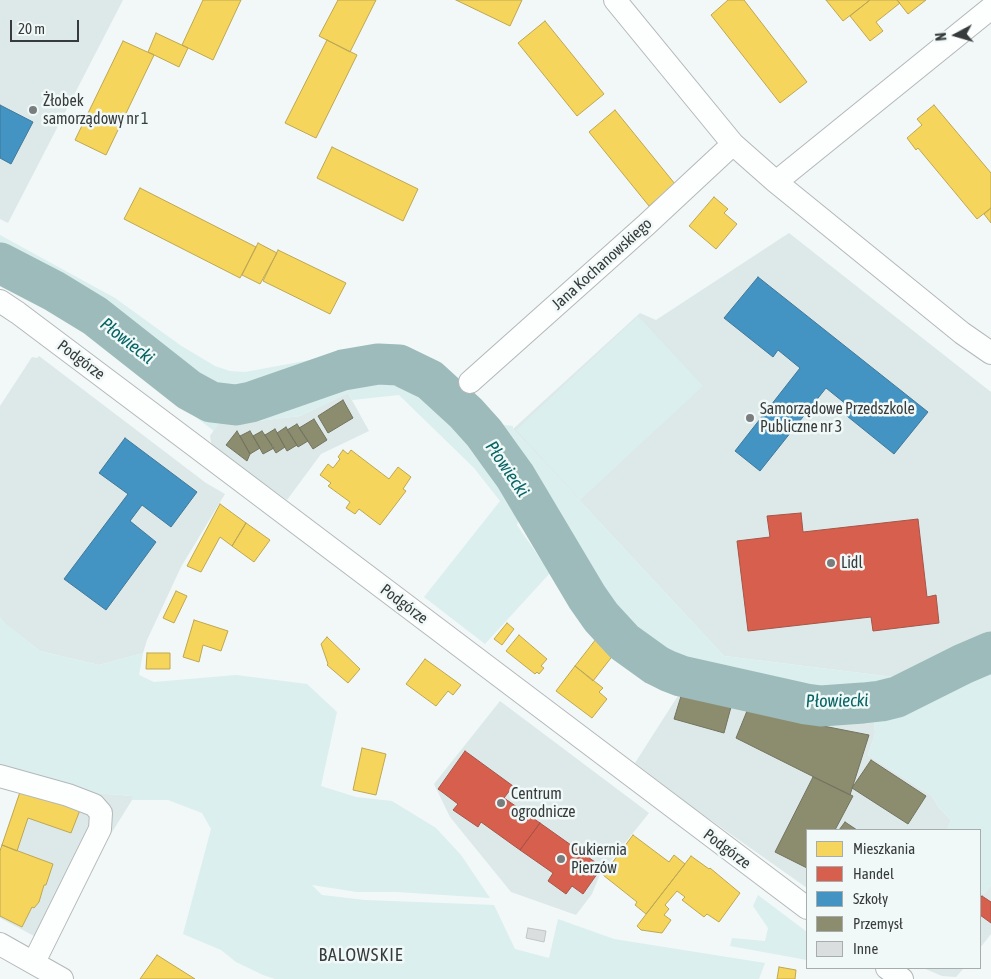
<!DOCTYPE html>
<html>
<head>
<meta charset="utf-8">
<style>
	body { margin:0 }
	#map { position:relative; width:991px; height:979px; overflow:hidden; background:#f2f7f7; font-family:"Asap Condensed",sans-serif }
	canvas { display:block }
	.legend { position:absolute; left:806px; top:829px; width:175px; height:140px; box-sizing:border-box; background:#f0f9f8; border:1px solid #a6adac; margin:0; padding:6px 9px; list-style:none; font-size:15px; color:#383b3b }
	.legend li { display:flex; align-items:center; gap:10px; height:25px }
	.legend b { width:25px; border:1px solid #a6adac }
	.north { position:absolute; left:931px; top:10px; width:50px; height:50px; -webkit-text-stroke:4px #f0f9f8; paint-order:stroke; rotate:264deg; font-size:14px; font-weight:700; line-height:20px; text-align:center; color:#383b3b }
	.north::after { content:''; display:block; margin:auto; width:18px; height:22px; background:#383b3b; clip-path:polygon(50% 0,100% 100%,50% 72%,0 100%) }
	.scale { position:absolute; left:10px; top:20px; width:69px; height:22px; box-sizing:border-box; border:2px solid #383b3b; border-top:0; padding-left:6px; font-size:15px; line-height:18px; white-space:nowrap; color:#383b3b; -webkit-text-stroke:4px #f0f9f8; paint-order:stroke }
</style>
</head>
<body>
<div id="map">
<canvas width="991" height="979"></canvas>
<ul class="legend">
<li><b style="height:14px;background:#f6d55c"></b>Mieszkania</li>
<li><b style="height:14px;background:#d6604d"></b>Handel</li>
<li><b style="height:14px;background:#4393c3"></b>Szkoły</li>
<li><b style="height:14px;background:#8c8c6e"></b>Przemysł</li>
<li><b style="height:14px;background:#dbdede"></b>Inne</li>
</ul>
<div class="north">N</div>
<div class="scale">20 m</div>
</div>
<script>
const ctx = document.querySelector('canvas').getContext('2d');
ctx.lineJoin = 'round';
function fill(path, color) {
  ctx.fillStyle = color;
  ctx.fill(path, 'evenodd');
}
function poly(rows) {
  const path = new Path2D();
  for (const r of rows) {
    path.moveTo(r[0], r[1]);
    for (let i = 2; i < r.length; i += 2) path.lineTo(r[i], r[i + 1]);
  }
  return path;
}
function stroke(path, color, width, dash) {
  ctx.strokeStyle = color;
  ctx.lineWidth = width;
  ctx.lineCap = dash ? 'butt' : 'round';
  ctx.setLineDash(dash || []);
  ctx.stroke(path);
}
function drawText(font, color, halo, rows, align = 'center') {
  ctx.font = font + ' "Asap Condensed",sans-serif';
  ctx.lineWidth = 5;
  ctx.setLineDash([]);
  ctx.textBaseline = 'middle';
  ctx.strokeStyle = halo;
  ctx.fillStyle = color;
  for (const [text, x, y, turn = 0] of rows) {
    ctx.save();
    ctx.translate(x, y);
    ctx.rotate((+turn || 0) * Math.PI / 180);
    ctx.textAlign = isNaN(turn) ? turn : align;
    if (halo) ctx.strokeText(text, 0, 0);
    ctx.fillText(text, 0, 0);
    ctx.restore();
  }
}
const built = poly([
	[0,0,123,0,8,223,0,219],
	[789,233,991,392,991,637,901,678,724,656,513,429,640,313,656,320],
	[39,356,206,483,225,494,181,567,147,640,143,653,99,665,40,651,4,623,0,617,0,406,32,357,37,358],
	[348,393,369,431,321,454,287,500,212,447,210,436,220,421,240,423,300,416],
	[681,691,745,706,836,721,874,718,875,734,868,755,931,795,939,808,951,820,947,830,807,830,807,888,695,809,635,763],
	[500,701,649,813,600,874,592,894,576,915,511,892,450,817,434,784],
	[23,774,95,793,133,796,132,800,99,853,53,946,0,918,0,851,21,789],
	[991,886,991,934,980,948,980,892,984,894],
	[923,968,964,968,956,977,942,976]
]);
const green = poly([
	[0,235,115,298,180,345,215,366,230,371,245,372,386,346,418,352,461,382,504,425,513,426,513,429,724,656,901,678,870,690,784,684,693,666,664,656,641,643,616,619,517,452,466,393,417,356,383,351,315,365,268,382,245,392,224,393,202,387,82,295,0,252],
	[0,278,68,313,192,404,224,414,257,414,323,388,358,377,389,375,398,377,460,427,521,509,517,525,550,573,485,644,424,597,500,501,474,468,399,395,352,400,348,393,300,416,240,423,220,421,214,431,119,359,76,324,0,286],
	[638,316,703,386,580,500,516,430],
	[0,617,5,623,40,651,99,665,143,653,139,675,154,682,236,675,307,684,337,712,321,786,356,797,392,801,436,828,461,855,490,898,397,892,357,892,312,885,322,895,365,900,494,905,515,949,549,958,558,919,614,939,765,963,759,979,275,979,263,975,236,962,221,950,183,934,211,829,202,813,168,800,132,800,132,796,95,793,32,777,6,769,0,765],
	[991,666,991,886,984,894,980,892,980,830,947,830,951,820,939,808,931,795,868,755,875,734,874,718,918,700,951,681],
	[758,895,807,932,807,960,730,946,732,938,765,941,768,928,753,906]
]);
const homes = poly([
	[203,0,241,0,213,60,182,45,203,0],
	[338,0,376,0,350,52,319,36,338,0],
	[456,0,522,0,510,26,456,0],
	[728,0,744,0,807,82,780,103,711,15,728,0],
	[826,0,870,0,843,21,826,0],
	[870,0,897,0,900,3,876,22,883,31,870,41,850,16,870,0],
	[897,0,926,0,908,14,897,0],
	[545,21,604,94,577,116,518,43,545,21],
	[156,33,188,48,179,67,148,52,156,33],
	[327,40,357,55,316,138,285,123,327,40],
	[123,41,154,55,106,155,75,140,123,41],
	[934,105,991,173,991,208,977,219,918,148,916,150,907,138,922,125,917,119,934,105],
	[615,110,675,184,649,206,589,132,615,110],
	[332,147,418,189,403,221,317,178,332,147],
	[140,188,256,247,240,278,124,219,140,188],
	[714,197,728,209,724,213,737,224,716,249,689,226,714,197],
	[991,208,991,223,984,214,991,208],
	[258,243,277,253,260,284,242,275,258,243],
	[278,250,346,283,330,314,263,281,278,250],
	[343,450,348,454,351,450,389,479,398,467,411,477,403,489,406,491,380,525,359,509,355,514,346,508,350,502,328,486,331,483,320,475,328,464,333,468,340,459,338,457,343,450],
	[220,504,246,523,232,546,220,537,201,572,187,566,220,504],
	[246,523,270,540,254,562,232,546,246,523],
	[176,591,187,596,174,623,163,618,176,591],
	[194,620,228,631,221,651,203,645,199,662,183,657,194,620],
	[507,623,514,629,502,645,494,639,507,623],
	[519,635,547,659,541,666,544,668,539,674,537,672,535,674,506,651,519,635],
	[327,637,360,669,348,683,327,665,328,664,321,644,327,637],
	[596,639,614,654,593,681,575,666,596,639],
	[147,653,170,653,170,669,146,669,147,653],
	[425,659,461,685,453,695,448,691,436,706,406,684,425,659],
	[575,666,603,688,599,692,607,699,592,718,556,691,575,666],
	[362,748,386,754,376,795,353,790,362,748],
	[21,789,80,810,71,833,28,818,17,851,2,845,21,789],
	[633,835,669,862,674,855,685,864,646,914,635,905,637,902,603,875,633,835],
	[2,845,53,864,46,885,44,885,39,902,34,908,32,907,22,927,0,916,0,851,2,845],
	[691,856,709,869,710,868,740,893,719,922,707,914,704,917,682,900,685,897,677,891,665,905,669,909,664,915,671,920,662,933,641,930,637,926,691,856],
	[157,955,195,979,140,979,157,955],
	[779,967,796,970,795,979,777,979,779,967]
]);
const shops = poly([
	[801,513,803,532,918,519,927,597,936,595,939,623,873,631,871,617,748,631,737,541,770,537,767,516,801,513],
	[465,751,513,786,504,798,540,823,520,850,481,822,478,827,453,810,458,804,438,789,465,751],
	[540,823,602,867,583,894,572,886,566,894,548,881,553,873,520,850,540,823],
	[982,896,991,902,991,923,980,915,980,898,982,896]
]);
const schools = poly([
	[0,105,33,122,11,164,0,158,0,105],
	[758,277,928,412,894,454,842,412,847,405,826,388,760,471,735,451,800,368,778,350,773,357,724,318,758,277],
	[125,438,197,492,171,527,142,505,130,521,156,542,106,610,64,579,128,494,99,473,125,438]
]);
const industry = poly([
	[343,400,353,418,328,433,318,416,343,400],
	[314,419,327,440,313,449,299,428,314,419],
	[297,424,308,441,298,447,287,430,297,424],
	[286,427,297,445,287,451,277,433,286,427],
	[275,429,285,447,276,453,265,435,275,429],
	[237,431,250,454,247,461,226,445,237,431],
	[250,431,260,448,250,454,240,436,250,431],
	[262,431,274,448,263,454,253,436,262,431],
	[682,693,731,707,724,733,674,719,682,693],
	[747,711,869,735,850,795,736,738,747,711],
	[871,760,926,796,908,824,852,788,871,760],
	[813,777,853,796,835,830,807,830,807,868,775,852,813,777],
	[845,822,857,830,839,830,845,822]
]);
const river = poly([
	[0,263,54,291,95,316,189,390,211,402,236,405,251,402,343,370,378,364,399,365,430,380,466,413,484,433,499,454,515,476,587,597,601,617,624,642,656,665,668,671,681,676,806,704,821,706,863,703,881,701,897,697,963,664,991,652]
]);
const building = poly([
	[528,928,546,931,544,942,526,938,528,928]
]);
const minor = poly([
	[615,0,733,144,776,182,962,333,991,353],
	[776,182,991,8],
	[0,301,18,313,199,449,807,908],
	[470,382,646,225,733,144],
	[0,776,68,795,94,805,101,813,100,829,34,962],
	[0,944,62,979],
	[887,968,902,979]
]);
const markers = [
	[33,110,5,"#797d7d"],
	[750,418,5,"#797d7d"],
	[831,563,5,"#797d7d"],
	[501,803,5,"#797d7d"],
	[561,859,5,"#797d7d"]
];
const poiNames = [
	["Żłobek",43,101],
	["samorządowy nr 1",43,119],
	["Samorządowe Przedszkole",760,409],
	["Publiczne nr 3",760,427],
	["Lidl",841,563],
	["Centrum",511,794],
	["ogrodnicze",511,812],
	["Cukiernia",571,850],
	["Pierzów",571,868]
];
const streetNames = [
	["Jana Kochanowskiego",602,264,-42],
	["Podgórze",81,360,37],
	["Podgórze",404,604,37],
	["Podgórze",727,849,37]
];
const waterNames = [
	["Płowiecki",127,341,38],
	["Płowiecki",507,469,56],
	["Płowiecki",837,701,-1]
];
const neighbourhoodNames = [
	["BALOWSKIE",361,955]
];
fill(built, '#dde9e9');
fill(green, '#daefee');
fill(homes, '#f6d55c');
stroke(homes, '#bda752', 1);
fill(shops, '#d6604d');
stroke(shops, '#a75548', 1);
fill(schools, '#4393c3');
stroke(schools, '#40799a', 1);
fill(industry, '#8c8c6e');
stroke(industry, '#73745f', 1);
stroke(river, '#9cbbba', 41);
fill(building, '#dbdede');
stroke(building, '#c2c5c5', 1);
stroke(minor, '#b4b8b8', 24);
stroke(minor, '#fdfefe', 22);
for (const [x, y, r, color] of markers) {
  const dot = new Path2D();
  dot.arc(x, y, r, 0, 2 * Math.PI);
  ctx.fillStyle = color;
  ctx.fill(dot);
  stroke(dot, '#f0f9f8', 2);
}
drawText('16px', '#383b3b', '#f0f9f8', poiNames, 'left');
drawText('16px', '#383b3b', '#f0f9f8', streetNames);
drawText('italic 18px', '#086464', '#f0f9f8', waterNames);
ctx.letterSpacing = '1px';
drawText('18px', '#383b3b', '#f0f9f8', neighbourhoodNames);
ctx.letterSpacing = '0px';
</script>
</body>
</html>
